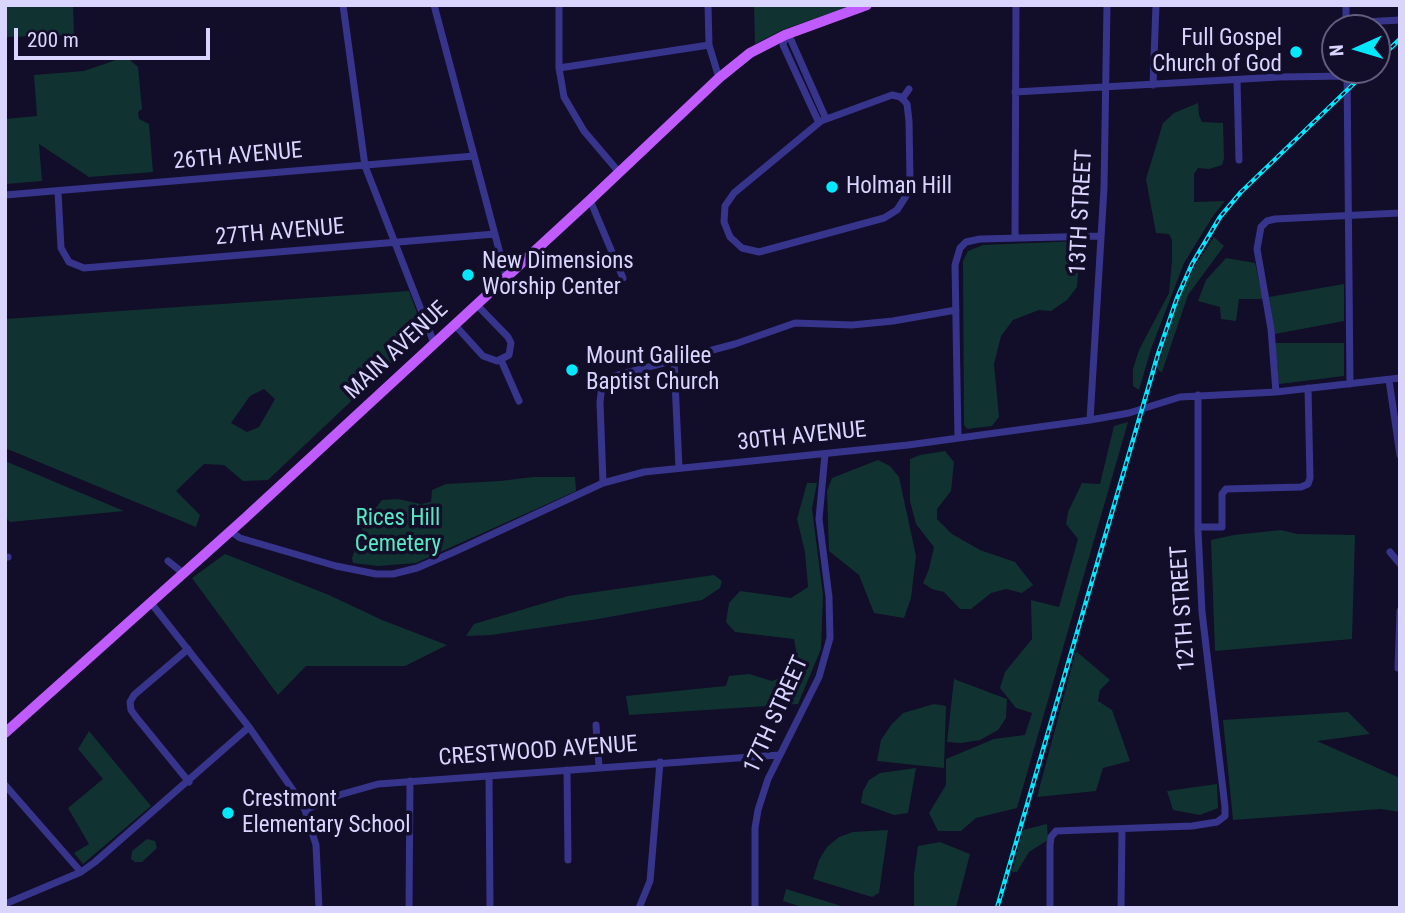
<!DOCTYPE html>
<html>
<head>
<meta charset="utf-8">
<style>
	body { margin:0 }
	#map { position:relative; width:1405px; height:913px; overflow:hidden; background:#120d28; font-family:"Roboto Condensed",sans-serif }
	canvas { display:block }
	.frame { position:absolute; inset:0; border:7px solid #d9d5ff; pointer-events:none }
	.north { position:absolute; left:1321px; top:14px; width:70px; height:70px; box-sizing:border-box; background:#120d28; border:2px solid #625d7e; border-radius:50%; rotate:266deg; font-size:19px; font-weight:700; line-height:28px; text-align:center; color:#d9d5ff }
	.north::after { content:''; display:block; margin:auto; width:24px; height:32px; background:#01e8ff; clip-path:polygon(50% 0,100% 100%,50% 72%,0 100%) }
	.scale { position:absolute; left:14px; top:28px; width:196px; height:32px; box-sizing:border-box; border:4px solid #d9d5ff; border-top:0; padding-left:9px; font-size:21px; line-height:24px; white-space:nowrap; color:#d9d5ff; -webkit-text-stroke:5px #120d28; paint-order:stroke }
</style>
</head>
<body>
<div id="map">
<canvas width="1405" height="913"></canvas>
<div class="frame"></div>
<div class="north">N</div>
<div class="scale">200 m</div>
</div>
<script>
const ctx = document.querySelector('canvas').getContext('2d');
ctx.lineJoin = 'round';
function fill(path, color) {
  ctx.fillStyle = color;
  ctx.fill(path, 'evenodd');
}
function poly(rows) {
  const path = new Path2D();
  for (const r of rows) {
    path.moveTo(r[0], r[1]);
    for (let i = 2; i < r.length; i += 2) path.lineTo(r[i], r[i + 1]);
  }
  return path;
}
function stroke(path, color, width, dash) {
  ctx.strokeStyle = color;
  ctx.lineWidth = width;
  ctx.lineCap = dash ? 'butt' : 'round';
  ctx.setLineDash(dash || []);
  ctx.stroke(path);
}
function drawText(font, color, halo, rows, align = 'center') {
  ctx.font = font + ' "Roboto Condensed",sans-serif';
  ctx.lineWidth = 7;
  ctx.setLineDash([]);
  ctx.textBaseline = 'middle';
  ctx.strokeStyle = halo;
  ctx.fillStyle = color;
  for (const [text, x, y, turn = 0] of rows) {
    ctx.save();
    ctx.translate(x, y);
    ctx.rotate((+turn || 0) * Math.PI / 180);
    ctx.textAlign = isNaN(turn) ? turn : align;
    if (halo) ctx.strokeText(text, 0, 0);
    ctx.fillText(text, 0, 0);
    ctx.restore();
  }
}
const green = poly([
	[5,5,73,5,74,35,5,37],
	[754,5,853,5,782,30,755,44],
	[116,60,130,60,138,67,142,109,138,112,139,119,149,124,153,172,89,177,39,144,42,181,6,184,5,119,37,116,34,75,84,71],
	[1198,103,1199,115,1202,122,1223,123,1224,159,1222,165,1209,169,1198,168,1194,174,1194,202,1225,201,1213,216,1184,263,1151,349,1139,390,1133,386,1133,369,1139,350,1169,293,1172,260,1172,240,1169,234,1156,233,1146,179,1163,123,1174,113],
	[1214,237,1224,246,1188,295,1162,372,1157,370,1179,297,1195,266],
	[1080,241,1077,287,1067,300,1051,311,1039,310,1013,320,1001,336,994,364,999,417,992,426,967,429,964,425,963,261,968,251,983,245],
	[1226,258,1255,263,1263,299,1239,299,1236,321,1221,319,1220,307,1198,301,1206,280],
	[1344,284,1344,321,1275,334,1269,297],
	[409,291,424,332,268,480,243,481,224,465,204,464,176,491,200,515,196,527,5,448,5,319],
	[264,389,275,399,259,427,247,432,231,423,250,396],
	[1275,343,1344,343,1344,376,1279,384],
	[1128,422,1017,808,976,818,961,831,938,831,929,813,946,785,946,759,994,739,1025,735,1032,713,1016,708,1000,688,1005,672,1032,639,1031,600,1059,607,1078,539,1066,524,1068,512,1082,483,1100,484,1114,426],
	[945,451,954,462,951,491,937,509,937,519,952,534,980,550,1015,562,1033,585,1022,593,1006,589,991,593,971,609,960,609,944,592,932,589,923,583,929,569,934,547,916,524,910,501,910,459,920,455],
	[878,460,890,466,899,477,916,556,911,598,904,618,874,613,859,575,829,551,827,491,832,478],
	[5,461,124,511,10,522,5,517],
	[533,477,575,477,576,491,416,563,378,566,353,563,352,558,364,524,382,500,398,499,421,504,431,502,432,490,446,484,500,481],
	[807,483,817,483,812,509,823,595,821,649,798,704,629,715,626,696,726,686,729,676,749,674,772,681,793,672,796,650,794,639,735,632,726,622,729,603,740,591,791,598,808,587,805,552,797,519],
	[1281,530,1297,534,1355,535,1352,639,1215,651,1211,540,1234,535],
	[225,554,329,595,382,620,447,645,405,666,306,666,278,695,192,578],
	[714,575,722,581,720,588,702,600,598,619,491,635,466,636,474,624,568,596],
	[1076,651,1110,680,1100,690,1098,701,1112,710,1130,761,1103,768,1096,791,1037,797],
	[954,679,1007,699,1006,718,998,730,980,740,961,743,947,742],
	[934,704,946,706,944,768,877,761,881,740,891,725,903,713],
	[1348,712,1370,734,1317,741,1400,778,1400,812,1381,809,1233,820,1223,720],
	[89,731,151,806,83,864,74,853,89,844,68,808,103,779,78,749],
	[916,768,908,813,894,815,861,803,863,791,869,780,880,773],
	[1217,784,1218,808,1200,815,1173,810,1167,791],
	[1047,824,1048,840,1029,852,1017,872,1012,872,1023,830],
	[888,830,879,893,872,897,813,879,819,860,827,847,839,837,853,832],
	[147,839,155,841,157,848,142,862,135,862,131,859,132,851],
	[940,842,970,854,956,908,914,908,914,874,918,846],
	[786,889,848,908,805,908,783,901]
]);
const minor = poly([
	[343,5,365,166,434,343],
	[434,5,506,276],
	[559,5,559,68,564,97,584,131,618,171],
	[708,5,709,45,719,78],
	[1346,5,1346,28],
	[1346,23,1400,20],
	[785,35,783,45,819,123],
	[785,35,791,40,826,119],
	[559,68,709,45],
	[1347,70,1350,384],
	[1237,80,1239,160],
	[1153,85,1156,5],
	[1015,92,1279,77,1348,76],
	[892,95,901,97,907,104,909,121,910,180,906,196,897,210,884,218,759,252,742,248,730,237,724,222,725,206,734,193,821,121,892,95],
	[902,99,909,89],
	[58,192,61,248,69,262,84,268,495,234],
	[5,195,474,156],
	[590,200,623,278],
	[1015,237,1016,5],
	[454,324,483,356,497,361,509,355,511,343,508,337,476,304],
	[501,360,519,401],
	[674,360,679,468],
	[1389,380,1400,455],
	[1276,392,1271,329,1257,249,1261,227,1267,221,1275,219,1400,213],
	[1090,420,1104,188,1107,5],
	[958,438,955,265,960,248,966,242,980,239,1101,236],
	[603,483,600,402,602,385,607,378,735,344,795,323,852,325,893,321,956,310],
	[1198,527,1222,527,1222,494,1226,489,1301,487,1308,484,1310,478,1308,388],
	[230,531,240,538,336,566,376,574,393,574,417,568,454,552,603,483,644,472,908,445,1090,420,1129,413,1180,397,1276,392,1400,378],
	[1390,552,1400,564],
	[5,557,8,557],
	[168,561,183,573],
	[151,603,249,727,297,796,305,810,316,845,319,908],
	[188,649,134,695,130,702,131,710,136,717,189,782],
	[1398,668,1400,611],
	[596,725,599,767],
	[567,770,568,860],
	[489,776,490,908],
	[5,785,81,872],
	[305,810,339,795,378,784,779,755],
	[5,904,81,872,95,862,249,727],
	[409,908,410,781],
	[639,908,650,881,660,762],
	[755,908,755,828,758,810,768,779,819,677,830,638,829,597,819,519,825,454],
	[1050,908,1050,845,1051,837,1056,831,1192,826,1217,822,1225,816,1225,807,1202,612,1198,531,1198,395],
	[1121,908,1122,829]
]);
const major = poly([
	[5,733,243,520,590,200,719,78,750,53,785,35,867,5]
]);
const rail = poly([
	[1377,61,1400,39],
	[997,908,1158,354,1177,298,1192,264,1220,217,1241,192,1368,70]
]);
const markers = [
	[1296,52,7,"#01e8ff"],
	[832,187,7,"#01e8ff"],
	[468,275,7,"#01e8ff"],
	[572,370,7,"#01e8ff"],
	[228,813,7,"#01e8ff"]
];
const poiNames = [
	["Full Gospel",1282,39,"right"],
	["Church of God",1282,65,"right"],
	["Holman Hill",846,187],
	["New Dimensions",482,262],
	["Worship Center",482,288],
	["Mount Galilee",586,357],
	["Baptist Church",586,383],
	["Crestmont",242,800],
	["Elementary School",242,826]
];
const streetNames = [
	["26TH AVENUE",238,157,-5],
	["13TH STREET",1082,212,-87],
	["27TH AVENUE",280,233,-5],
	["MAIN AVENUE",397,351,-43],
	["30TH AVENUE",802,437,-6],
	["12TH STREET",1184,608,-94],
	["17TH STREET",777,715,-66],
	["CRESTWOOD AVENUE",538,752,-4]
];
const parkNames = [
	["Rices Hill",398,519],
	["Cemetery",398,545]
];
fill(green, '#103331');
stroke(minor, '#37348c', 7);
stroke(major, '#c05cff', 10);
stroke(rail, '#01e8ff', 4.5);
stroke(rail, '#120d28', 2, [5]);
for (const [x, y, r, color] of markers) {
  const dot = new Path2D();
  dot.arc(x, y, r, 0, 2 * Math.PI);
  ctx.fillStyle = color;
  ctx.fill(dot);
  stroke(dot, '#120d28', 2.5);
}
drawText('23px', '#d9d5ff', '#120d28', poiNames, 'left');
drawText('23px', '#d9d5ff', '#120d28', streetNames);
drawText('23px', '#55eac4', '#120d28', parkNames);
</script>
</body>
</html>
